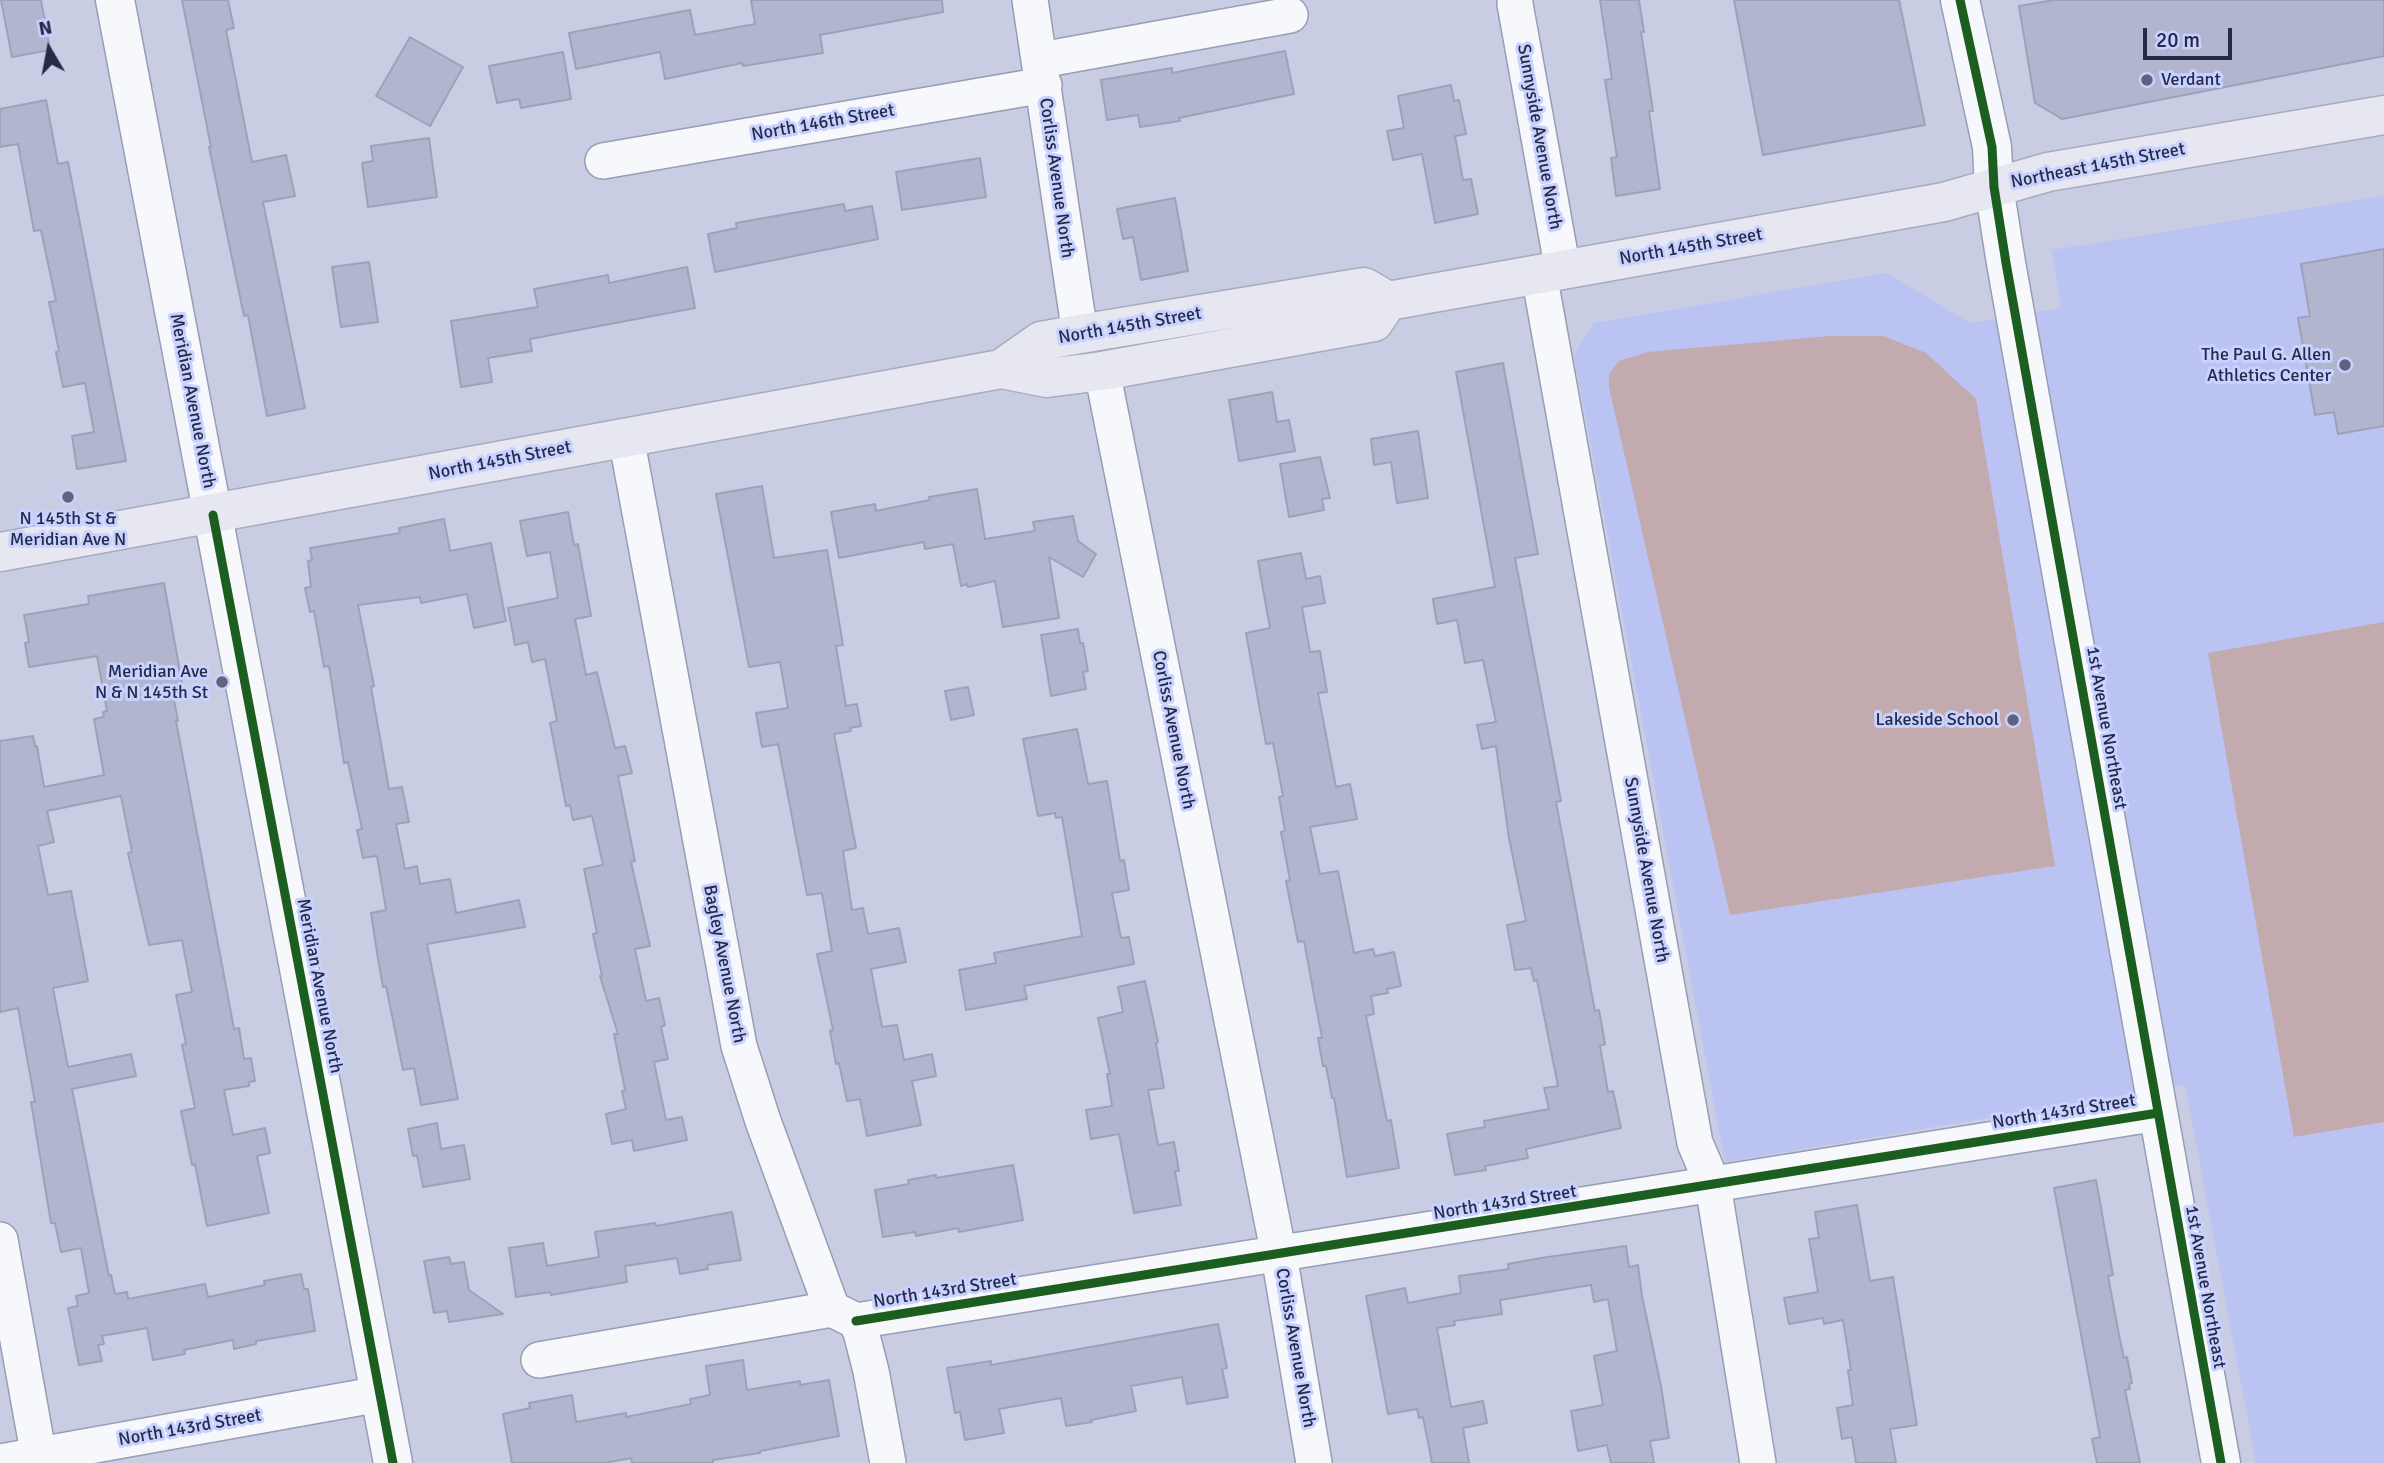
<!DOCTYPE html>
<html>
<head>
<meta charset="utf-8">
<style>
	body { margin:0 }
	#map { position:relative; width:2384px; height:1463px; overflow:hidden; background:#c8cde4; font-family:Signika,sans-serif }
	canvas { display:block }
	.north { position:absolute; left:14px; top:14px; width:70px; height:70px; -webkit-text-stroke:5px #c8d1ff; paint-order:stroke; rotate:350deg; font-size:19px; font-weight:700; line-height:28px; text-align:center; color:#252a47 }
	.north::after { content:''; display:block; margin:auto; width:24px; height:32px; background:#252a47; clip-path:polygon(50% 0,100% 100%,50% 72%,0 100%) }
	.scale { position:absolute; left:2143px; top:28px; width:89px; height:32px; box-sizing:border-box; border:4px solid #252a47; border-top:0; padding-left:9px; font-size:21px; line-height:24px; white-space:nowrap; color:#252a47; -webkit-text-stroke:5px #c8d1ff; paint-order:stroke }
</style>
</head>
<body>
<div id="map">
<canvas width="2384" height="1463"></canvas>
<div class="north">N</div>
<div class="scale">20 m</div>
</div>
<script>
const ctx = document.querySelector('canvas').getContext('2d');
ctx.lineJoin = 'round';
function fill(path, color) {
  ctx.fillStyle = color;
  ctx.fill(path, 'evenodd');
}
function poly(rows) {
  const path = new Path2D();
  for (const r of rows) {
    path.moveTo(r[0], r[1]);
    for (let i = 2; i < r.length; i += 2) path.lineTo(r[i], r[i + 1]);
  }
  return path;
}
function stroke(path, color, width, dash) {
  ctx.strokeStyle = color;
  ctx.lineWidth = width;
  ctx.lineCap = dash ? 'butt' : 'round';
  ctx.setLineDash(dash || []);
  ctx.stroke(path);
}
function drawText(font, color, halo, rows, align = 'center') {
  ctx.font = font + ' Signika,sans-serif';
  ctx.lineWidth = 6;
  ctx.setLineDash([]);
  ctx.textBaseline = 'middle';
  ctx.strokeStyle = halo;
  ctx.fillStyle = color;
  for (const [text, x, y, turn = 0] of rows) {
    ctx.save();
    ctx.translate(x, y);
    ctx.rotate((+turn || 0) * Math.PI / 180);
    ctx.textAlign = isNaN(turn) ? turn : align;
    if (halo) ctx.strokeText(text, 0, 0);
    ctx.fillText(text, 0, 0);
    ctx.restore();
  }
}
const built = poly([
	[2384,196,2384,1463,2256,1463,2185,1085,1725,1162,1574,355,1594,323,1887,273,1970,323,2061,308,2052,250]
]);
const green = poly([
	[1830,336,1883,336,1926,353,1976,399,2055,866,1730,915,1609,387,1609,374,1619,361,1648,352],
	[2384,622,2384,1122,2294,1137,2208,653]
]);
const building = poly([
	[1,0,41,0,50,50,12,57,1,0],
	[182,0,228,0,234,28,226,30,252,162,286,155,295,196,263,202,305,408,267,416,248,315,244,316,209,147,211,147,182,0],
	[751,0,942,0,943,12,820,35,823,53,743,66,742,63,665,79,660,52,576,69,569,33,690,10,695,35,755,24,751,0],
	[1600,0,1639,0,1644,32,1641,32,1653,111,1649,111,1660,189,1616,196,1611,158,1617,157,1605,80,1612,79,1600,0],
	[1734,0,1899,0,1925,125,1763,155,1734,0],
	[2054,0,2384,0,2384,56,2062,119,2035,103,2019,6,2054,0],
	[410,37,463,67,430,126,376,96,410,37],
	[1285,51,1294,94,1179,118,1180,121,1140,127,1138,115,1107,120,1101,80,1172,68,1172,73,1285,51],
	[563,52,571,99,521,108,519,99,497,103,489,66,563,52],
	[1451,85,1454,101,1459,100,1466,134,1455,136,1463,180,1471,179,1478,214,1435,223,1422,154,1393,160,1387,131,1404,128,1398,96,1451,85],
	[46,100,58,164,68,162,126,461,77,469,72,436,94,432,85,383,63,387,56,352,59,351,49,302,56,301,41,230,34,231,18,144,0,147,0,109,46,100],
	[429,138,437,197,368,207,362,163,373,161,371,146,429,138],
	[980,158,986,197,902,210,896,172,980,158],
	[1175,198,1188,271,1141,280,1133,237,1123,239,1117,209,1175,198],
	[844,204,845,211,872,206,878,239,715,272,708,234,737,228,736,223,844,204],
	[2384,249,2384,426,2338,434,2334,412,2315,415,2298,318,2310,316,2301,264,2384,249],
	[369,262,378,322,341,327,332,267,369,262],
	[687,267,695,308,530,339,532,351,488,358,492,382,461,387,451,321,538,307,534,289,608,275,609,283,687,267],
	[1503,363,1538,554,1515,558,1561,801,1556,802,1595,1011,1599,1010,1605,1044,1600,1046,1608,1092,1613,1091,1621,1128,1526,1149,1528,1158,1485,1166,1486,1170,1455,1175,1447,1134,1485,1127,1484,1121,1549,1109,1544,1088,1558,1086,1537,980,1534,981,1531,968,1515,970,1507,925,1526,921,1509,838,1496,746,1482,749,1477,725,1496,722,1483,660,1465,663,1457,620,1437,624,1433,599,1495,587,1456,372,1503,363],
	[1272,392,1277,422,1289,420,1295,451,1239,461,1229,400,1272,392],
	[1418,431,1428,498,1397,503,1391,462,1374,465,1371,439,1418,431],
	[1320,457,1330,498,1322,499,1324,510,1289,517,1280,464,1320,457],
	[762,486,774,558,827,550,843,645,836,646,846,706,857,704,861,726,850,728,851,731,834,734,856,848,843,851,852,910,863,908,868,934,899,928,906,962,871,969,882,1027,897,1025,904,1060,932,1054,936,1076,912,1081,921,1125,867,1136,860,1099,847,1101,839,1063,836,1064,830,1031,833,1030,817,954,832,951,822,893,807,895,778,744,762,747,756,713,788,708,780,662,749,667,716,494,762,486],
	[977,489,985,539,1035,531,1033,522,1073,516,1078,541,1096,554,1083,577,1049,557,1059,618,1003,627,995,581,968,587,967,584,961,586,953,544,925,549,924,542,839,558,831,512,875,504,876,511,930,500,929,497,977,489],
	[568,512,574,545,578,544,591,616,575,619,586,675,597,672,615,748,625,746,632,773,618,776,635,861,631,862,650,946,635,949,646,1001,659,998,665,1025,661,1027,668,1059,654,1062,666,1120,682,1117,687,1140,634,1151,632,1140,612,1144,606,1114,626,1109,622,1091,625,1090,614,1034,618,1034,600,976,602,976,593,934,597,933,584,869,603,865,592,816,573,820,570,805,566,806,550,723,557,721,545,659,532,662,528,642,515,645,508,608,558,598,550,552,527,556,520,521,568,512],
	[444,519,450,551,491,543,506,621,474,628,467,594,421,603,420,597,358,605,374,686,371,687,389,789,402,787,409,822,396,824,405,869,417,866,420,884,450,879,456,913,519,900,525,927,427,944,458,1099,421,1105,414,1068,403,1070,386,986,383,987,378,959,371,913,386,910,377,856,363,858,357,830,362,829,348,762,344,763,329,666,324,667,314,611,310,612,305,588,311,587,308,561,312,560,310,548,400,533,399,528,444,519],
	[1301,553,1306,579,1320,576,1325,603,1302,607,1310,652,1320,651,1327,692,1318,693,1336,787,1350,784,1357,819,1310,827,1320,874,1338,871,1354,953,1373,949,1375,956,1394,952,1401,986,1387,989,1388,993,1371,996,1374,1014,1366,1016,1387,1121,1391,1120,1399,1168,1347,1177,1334,1098,1332,1098,1326,1066,1323,1066,1318,1038,1322,1038,1304,941,1298,942,1286,881,1290,880,1281,832,1285,831,1279,797,1283,796,1273,743,1266,744,1246,633,1270,628,1258,561,1301,553],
	[164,583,182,683,171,685,178,721,176,721,234,1029,239,1028,244,1059,251,1058,255,1081,249,1082,249,1086,224,1090,233,1135,265,1128,270,1153,257,1156,269,1213,207,1226,195,1164,192,1165,181,1111,195,1108,182,1045,186,1044,176,995,192,992,182,940,149,945,128,853,132,852,121,796,47,811,54,842,38,846,48,895,71,891,88,981,53,988,68,1067,131,1054,136,1076,72,1089,109,1276,111,1275,115,1294,127,1292,128,1299,205,1284,208,1297,265,1285,264,1281,301,1274,304,1289,308,1289,315,1331,256,1341,256,1344,234,1349,233,1340,184,1350,185,1354,153,1360,147,1328,102,1336,104,1344,98,1345,102,1361,79,1365,68,1308,78,1306,76,1296,89,1293,81,1248,61,1252,55,1223,51,1223,31,1102,35,1102,18,1008,0,1012,0,741,33,736,35,746,37,746,44,787,104,775,94,719,104,717,103,712,107,711,97,656,29,667,25,643,29,642,24,615,89,604,88,596,164,583],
	[1078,629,1080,643,1083,643,1088,671,1083,672,1086,689,1051,696,1041,635,1078,629],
	[968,687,974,715,951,720,945,691,968,687],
	[1077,729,1088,784,1107,781,1120,861,1124,860,1129,890,1112,893,1121,938,1129,937,1134,964,1024,986,1027,999,966,1010,959,970,996,963,994,953,1082,936,1062,817,1056,818,1055,813,1038,816,1023,739,1077,729],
	[1145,981,1158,1042,1156,1043,1164,1088,1148,1090,1158,1145,1174,1142,1179,1171,1175,1171,1181,1205,1134,1213,1119,1134,1091,1139,1086,1110,1112,1106,1107,1074,1110,1074,1098,1018,1123,1012,1118,987,1145,981],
	[437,1123,441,1149,464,1145,470,1179,423,1187,417,1155,413,1156,408,1129,437,1123],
	[1013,1165,1023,1220,959,1232,958,1228,916,1236,915,1232,883,1237,875,1190,909,1184,908,1180,936,1175,936,1178,1013,1165],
	[2096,1180,2113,1275,2108,1276,2119,1335,2124,1358,2127,1357,2132,1383,2129,1384,2130,1389,2125,1390,2140,1463,2097,1463,2092,1439,2100,1437,2054,1188,2096,1180],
	[1857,1205,1870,1281,1893,1277,1917,1425,1890,1429,1896,1463,1856,1463,1852,1437,1842,1439,1837,1408,1853,1405,1848,1370,1851,1370,1843,1320,1824,1324,1823,1318,1789,1324,1784,1298,1818,1292,1809,1239,1819,1238,1815,1212,1857,1205],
	[732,1212,741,1260,707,1265,708,1269,680,1274,677,1258,625,1266,627,1282,551,1295,550,1292,516,1297,509,1248,543,1243,547,1266,599,1257,595,1232,655,1223,656,1226,732,1212],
	[1626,1246,1629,1267,1638,1265,1642,1296,1661,1386,1669,1438,1650,1441,1654,1463,1611,1463,1607,1445,1578,1451,1571,1411,1603,1405,1594,1356,1617,1351,1608,1299,1594,1302,1591,1285,1500,1300,1502,1314,1454,1321,1455,1325,1437,1328,1451,1407,1483,1401,1487,1423,1463,1428,1469,1463,1432,1463,1423,1417,1419,1418,1417,1409,1388,1414,1366,1296,1405,1288,1408,1303,1461,1293,1459,1276,1509,1269,1508,1264,1541,1258,1626,1246],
	[449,1257,451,1264,464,1262,469,1290,503,1314,449,1322,447,1311,434,1313,424,1261,449,1257],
	[1218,1324,1227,1368,1222,1369,1228,1397,1187,1404,1182,1377,1131,1386,1136,1411,1091,1420,1092,1422,1066,1426,1061,1398,999,1409,1004,1433,965,1440,960,1412,955,1413,947,1368,991,1361,991,1365,1218,1324],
	[743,1360,747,1390,800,1381,800,1385,829,1380,839,1436,760,1451,760,1453,713,1460,713,1463,632,1463,631,1458,605,1463,512,1463,503,1414,530,1408,529,1403,572,1395,576,1422,626,1413,626,1417,691,1404,690,1399,710,1395,706,1366,743,1360]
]);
const minor = poly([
	[1030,0,1080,334],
	[1515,4,1563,271],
	[1041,60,1290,15],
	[603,161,1044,85],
	[1539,274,1695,1143,1713,1185,1758,1463],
	[1102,371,1279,1255,1314,1463],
	[626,437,739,1046,763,1121,832,1309,856,1321,861,1332,871,1371,888,1463],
	[0,1240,40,1463],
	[856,1321,2158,1113],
	[539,1360,832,1309],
	[0,1462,380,1394]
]);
const tertiary = poly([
	[115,0,393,1463],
	[1960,0,1992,147,1994,187,2006,263,2221,1463]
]);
const primary = poly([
	[1001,369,1041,341,1080,334,1364,287,1388,301,1944,202,2048,172,2384,115],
	[0,552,1001,369,1047,378,1102,371,1374,322,1388,301]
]);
const cycleway = poly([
	[1960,0,1992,147,1994,187,2006,263,2221,1463],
	[213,515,393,1463],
	[856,1321,2158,1113]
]);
const markers = [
	[2147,80,7,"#5e637e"],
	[2345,365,7,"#5e637e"],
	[68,497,7,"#5e637e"],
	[222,682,7,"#5e637e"],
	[2013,720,7,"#5e637e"]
];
const poiNames = [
	["Verdant",2161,80,"left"],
	["The Paul G. Allen",2331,355],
	["Athletics Center",2331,376],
	["N 145th St &",68,519,"center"],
	["Meridian Ave N",68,540,"center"],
	["Meridian Ave",208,672],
	["N & N 145th St",208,693],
	["Lakeside School",1999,720]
];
const streetNames = [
	["North 146th Street",823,123,-10],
	["Sunnyside Avenue North",1539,137,80],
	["Northeast 145th Street",2098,166,-11],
	["Corliss Avenue North",1056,178,82],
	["North 145th Street",1691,247,-10],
	["North 145th Street",1130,326,-10],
	["Meridian Avenue North",192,401,79],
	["North 145th Street",500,461,-11],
	["1st Avenue Northeast",2106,728,80],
	["Corliss Avenue North",1173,730,79],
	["Sunnyside Avenue North",1646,870,80],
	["Bagley Avenue North",724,964,79],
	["Meridian Avenue North",319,986,79],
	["North 143rd Street",2064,1112,-9],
	["North 143rd Street",1505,1203,-9],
	["1st Avenue Northeast",2205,1287,80],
	["North 143rd Street",945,1291,-9],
	["Corliss Avenue North",1295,1348,80],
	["North 143rd Street",190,1428,-10]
];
fill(built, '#bac3f2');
fill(green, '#c2aaae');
fill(building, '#b1b6ce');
stroke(building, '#9da1b9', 2);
stroke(minor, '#989db4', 38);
stroke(tertiary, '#989db4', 41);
stroke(primary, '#a8abbc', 41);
stroke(minor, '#f7f8fb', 35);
stroke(tertiary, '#f7f8fb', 38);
stroke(primary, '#e6e7f1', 38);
stroke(cycleway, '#1b5e20', 9);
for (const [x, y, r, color] of markers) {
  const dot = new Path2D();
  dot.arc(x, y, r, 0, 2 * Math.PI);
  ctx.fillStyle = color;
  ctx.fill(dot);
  stroke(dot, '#c8d1ff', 2.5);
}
drawText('18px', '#252a47', '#c8d1ff', poiNames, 'right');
drawText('18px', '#252a47', '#c8d1ff', streetNames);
</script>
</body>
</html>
